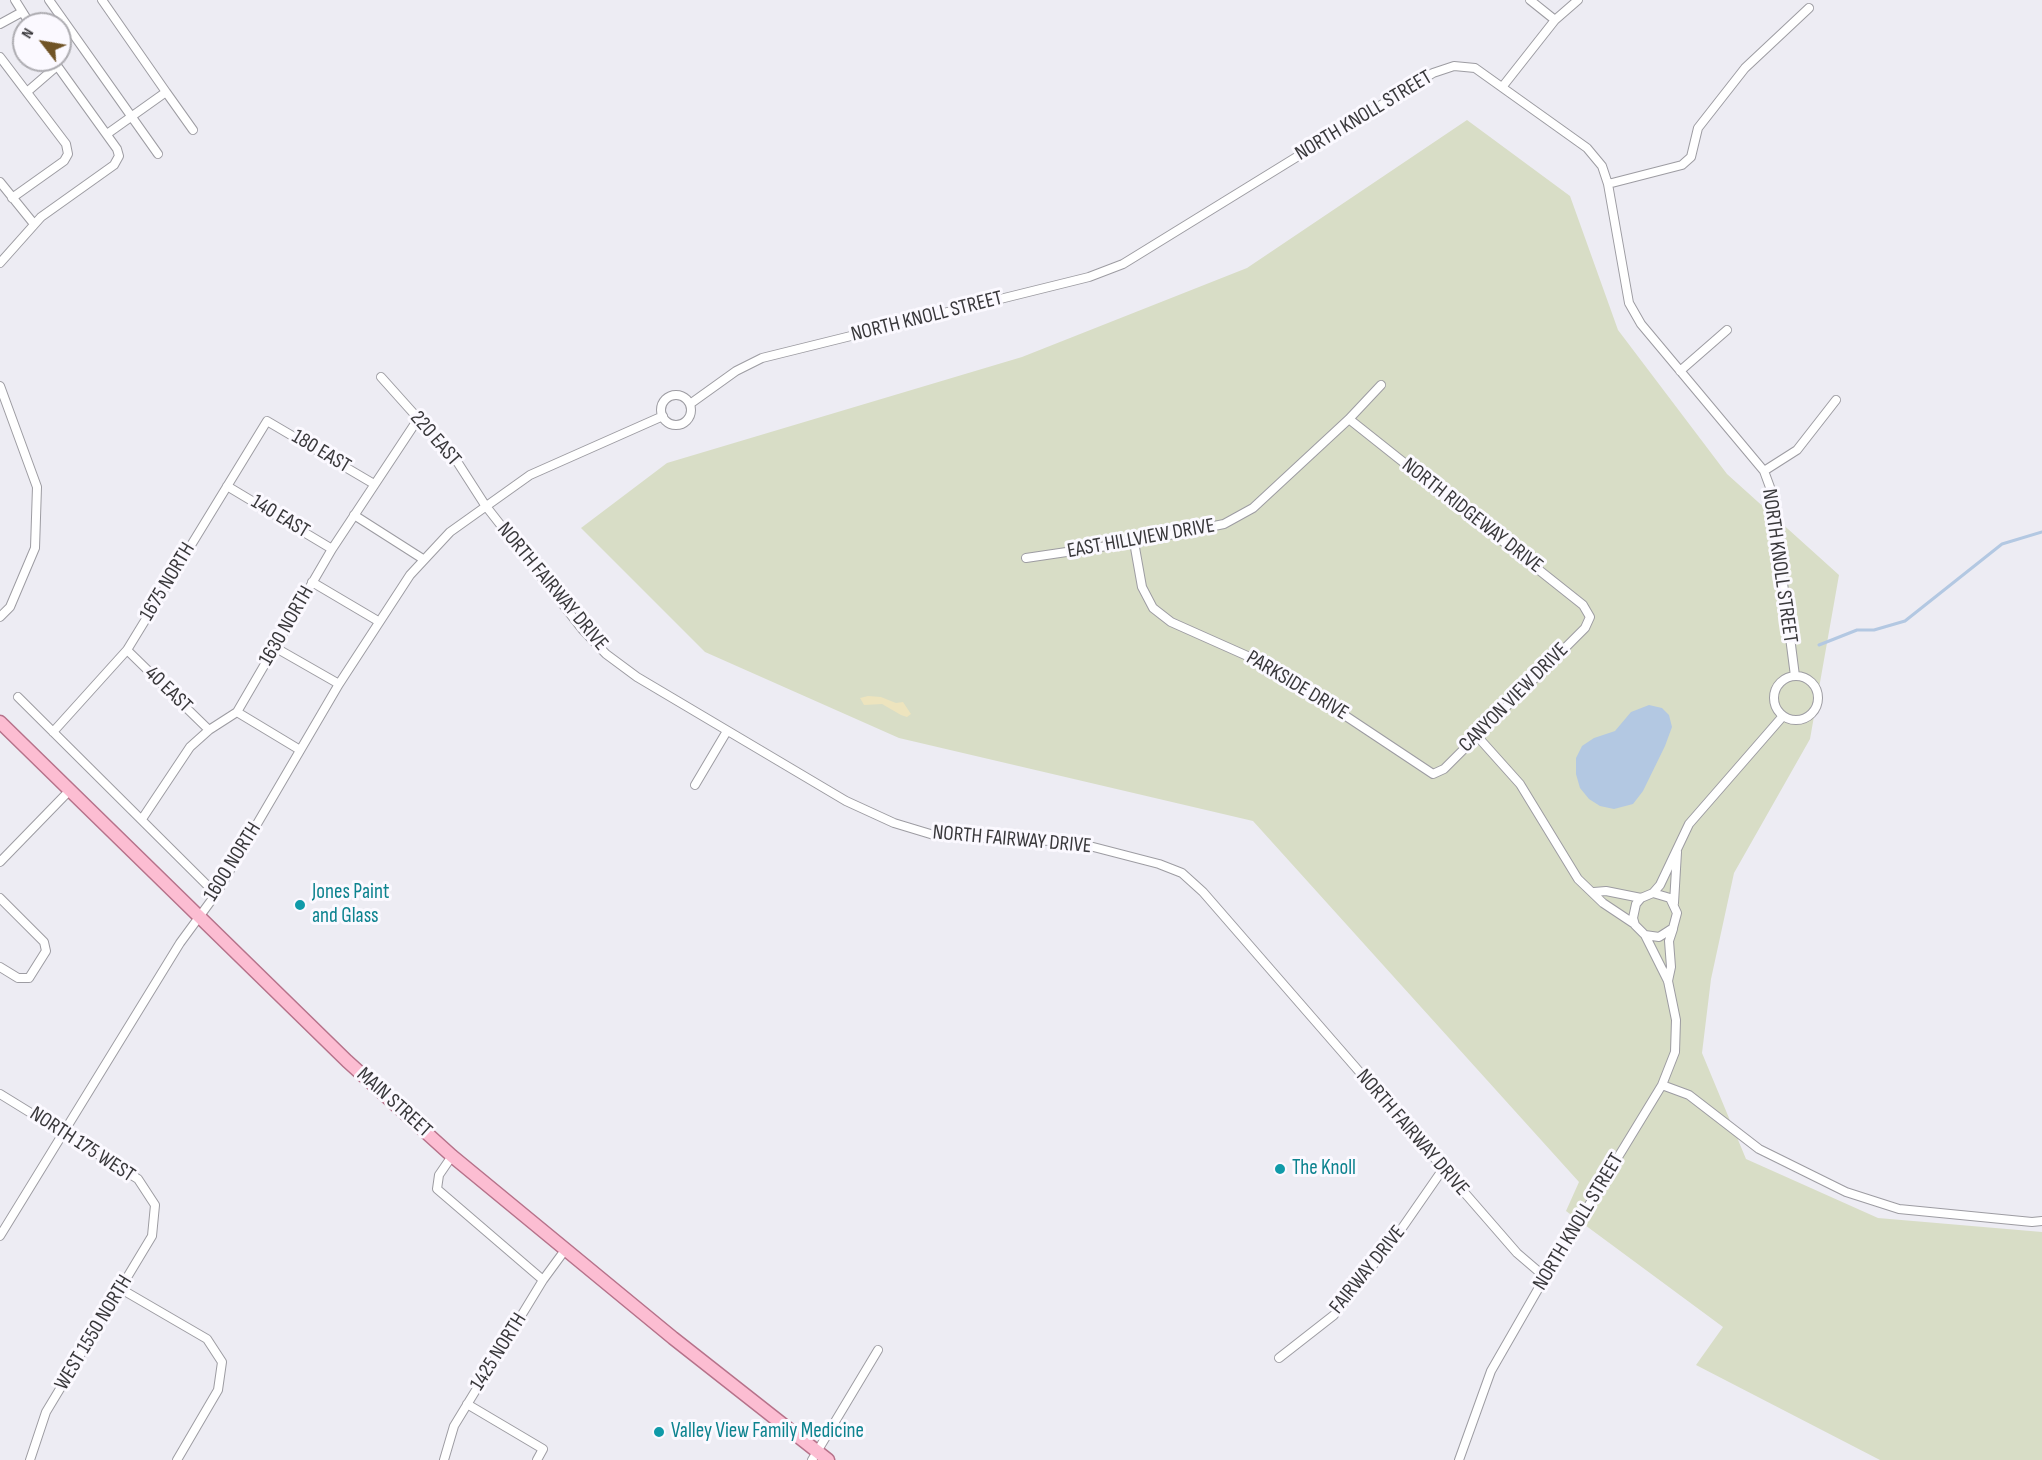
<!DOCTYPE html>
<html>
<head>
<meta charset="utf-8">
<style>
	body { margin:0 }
	#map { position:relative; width:2042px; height:1460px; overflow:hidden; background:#edecf3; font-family:"Sofia Sans Condensed",sans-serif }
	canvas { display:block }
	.north { position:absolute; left:12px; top:12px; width:60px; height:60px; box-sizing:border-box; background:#fbf9ff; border:2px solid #adacb1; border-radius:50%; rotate:301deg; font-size:16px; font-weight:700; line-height:24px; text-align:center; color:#39383b }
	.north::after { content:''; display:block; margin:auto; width:21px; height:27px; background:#705426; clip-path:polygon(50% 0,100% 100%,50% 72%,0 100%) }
</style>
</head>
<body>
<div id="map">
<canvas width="2042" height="1460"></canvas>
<div class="north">N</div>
</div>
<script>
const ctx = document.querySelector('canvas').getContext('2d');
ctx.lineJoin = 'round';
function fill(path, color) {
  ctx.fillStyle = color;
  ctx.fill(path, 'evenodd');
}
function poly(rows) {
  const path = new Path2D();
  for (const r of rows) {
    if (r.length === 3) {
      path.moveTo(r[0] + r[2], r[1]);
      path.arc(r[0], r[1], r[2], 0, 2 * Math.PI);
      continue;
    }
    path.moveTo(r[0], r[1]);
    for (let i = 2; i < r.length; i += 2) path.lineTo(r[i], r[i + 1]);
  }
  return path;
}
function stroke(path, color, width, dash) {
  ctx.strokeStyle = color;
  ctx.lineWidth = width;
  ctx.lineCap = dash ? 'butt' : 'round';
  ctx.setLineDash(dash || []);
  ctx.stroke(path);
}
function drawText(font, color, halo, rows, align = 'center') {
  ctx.font = font + ' "Sofia Sans Condensed",sans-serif';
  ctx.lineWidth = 6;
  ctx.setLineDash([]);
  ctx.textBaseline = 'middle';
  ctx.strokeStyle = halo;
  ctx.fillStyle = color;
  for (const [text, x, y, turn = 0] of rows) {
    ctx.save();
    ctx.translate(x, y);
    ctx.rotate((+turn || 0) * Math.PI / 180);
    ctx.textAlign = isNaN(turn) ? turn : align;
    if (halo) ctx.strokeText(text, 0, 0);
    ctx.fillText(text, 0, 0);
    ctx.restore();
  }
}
const green = poly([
	[1467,120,1570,196,1618,330,1727,474,1839,575,1810,739,1734,873,1711,979,1702,1053,1746,1159,1878,1218,2042,1232,2042,1460,1880,1460,1696,1365,1723,1327,1566,1211,1579,1182,1253,821,899,738,705,652,581,528,667,463,1022,357,1247,268]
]);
const sand = poly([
	[868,696,881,697,896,703,903,702,911,714,907,717,901,715,882,704,864,705,860,698]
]);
const water = poly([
	[1649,705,1662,708,1669,715,1672,727,1665,746,1643,791,1633,804,1614,809,1600,806,1589,799,1580,788,1576,774,1576,758,1582,746,1594,738,1615,731,1631,712]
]);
const stream = poly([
	[1819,645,1857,630,1874,630,1905,621,2002,544,2042,532]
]);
const street = poly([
	[15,0,30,24],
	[49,0,158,154],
	[102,0,166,92],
	[1530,0,1555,20],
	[0,24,22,12],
	[0,57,66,144,68,154,64,161,12,198],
	[1503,86,1555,20,1578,0],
	[27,92,57,66],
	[107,134,166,92,193,130],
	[0,182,34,224],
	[1608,184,1682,165,1691,157,1698,128,1745,68,1809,8],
	[0,263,41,217,114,165,119,156,117,149,53,60],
	[1680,371,1727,330],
	[381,377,458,463,485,505,582,629,606,654,637,677,846,801,894,823,937,836,1074,842,1159,864,1182,873,1203,892,1517,1253,1545,1277],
	[0,386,37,487,35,548,10,607,0,617],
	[676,410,15],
	[690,404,736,371,762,358,1089,277,1123,264,1433,73,1454,66,1475,68,1587,148,1602,166,1608,184,1629,303,1641,324,1764,471,1771,490,1795,676],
	[1764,471,1797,450,1836,400],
	[227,486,332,549],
	[354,515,423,559],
	[1134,542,1142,587,1153,608,1171,622,1272,667,1433,774,1444,769,1585,628,1590,617,1583,605,1349,419],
	[1026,558,1134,542,1224,524,1253,508,1349,419,1381,385],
	[312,582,378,621],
	[276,648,339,684],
	[127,650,209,730],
	[1796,698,22],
	[18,697,216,894],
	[237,712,300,750],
	[53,732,127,650,267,421,374,484],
	[1477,736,1520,784,1578,879,1603,903,1633,923],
	[695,785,727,731],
	[142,819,190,747,209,730,237,712,332,549,418,419],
	[0,862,70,790],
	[1594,892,1606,891,1641,898],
	[1653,893,1670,898,1677,913,1673,928,1659,937,1645,935,1635,925,1633,918,1636,904,1641,898,1653,893,1660,885,1689,824,1783,716],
	[0,898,44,942,46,951,29,978,18,978,0,967],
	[1674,903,1677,852],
	[1668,981,1671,967,1669,941,1673,929],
	[1662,1085,1689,1095,1759,1149,1846,1192,1899,1209,2032,1222,2042,1221],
	[0,1094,138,1179,155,1205,152,1236,46,1412,30,1460],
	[452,1156,439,1175,437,1189,543,1280],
	[0,1236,180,943,216,894,339,684,410,575,450,532,530,475,663,416],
	[121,1289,207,1339,222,1362,218,1390,177,1460],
	[1279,1358,1334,1315,1400,1231,1443,1169],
	[467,1404,543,1449,537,1460],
	[444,1460,454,1426,543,1280,565,1250],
	[812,1460,878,1350],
	[1459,1460,1491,1371,1545,1277,1662,1085,1675,1052,1676,1020,1668,981,1645,935]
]);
const primary = poly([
	[0,722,347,1061,452,1156,673,1338,828,1460]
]);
const markers = [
	[300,905,6,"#0f9aa8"],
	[1280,1169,6,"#0f9aa8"],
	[659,1432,6,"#0f9aa8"]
];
const streetNames = [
	["NORTH KNOLL STREET",1364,116,-31],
	["NORTH KNOLL STREET",927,317,-14],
	["220 EAST",435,439,49],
	["180 EAST",321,452,31],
	["NORTH RIDGEWAY DRIVE",1472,516,38],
	["140 EAST",280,517,31],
	["EAST HILLVIEW DRIVE",1141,539,-10],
	["NORTH KNOLL STREET",1779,566,82],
	["1675 NORTH",168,582,-59],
	["NORTH FAIRWAY DRIVE",552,587,50],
	["1630 NORTH",287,626,-60],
	["PARKSIDE DRIVE",1297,686,31],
	["40 EAST",168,690,44],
	["CANYON VIEW DRIVE",1514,698,-45],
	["NORTH FAIRWAY DRIVE",1012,840,5],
	["1600 NORTH",233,862,-58],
	["MAIN STREET",394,1103,42],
	["NORTH FAIRWAY DRIVE",1412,1133,49],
	["NORTH 175 WEST",82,1145,33],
	["NORTH KNOLL STREET",1579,1222,-59],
	["FAIRWAY DRIVE",1368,1270,-51],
	["WEST 1550 NORTH",94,1333,-59],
	["1425 NORTH",499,1352,-58]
];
const cultureNames = [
	["Jones Paint",312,893],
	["and Glass",312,917],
	["The Knoll",1292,1169],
	["Valley View Family Medicine",671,1432]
];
fill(green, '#d8ddc6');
fill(sand, '#ede4be');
fill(water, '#b3c8e2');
stroke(stream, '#b3c8e2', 3);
stroke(street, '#9d9ca2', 10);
stroke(primary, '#b6728a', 15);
stroke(street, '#fff', 8);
stroke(primary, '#fcbdd2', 12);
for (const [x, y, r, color] of markers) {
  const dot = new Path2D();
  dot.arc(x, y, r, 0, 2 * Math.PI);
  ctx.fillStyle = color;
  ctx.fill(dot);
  stroke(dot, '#fbf9ff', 2);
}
drawText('21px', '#39383b', '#fbf9ff', streetNames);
drawText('21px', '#0d838f', '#fbf9ff', cultureNames, 'left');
</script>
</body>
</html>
